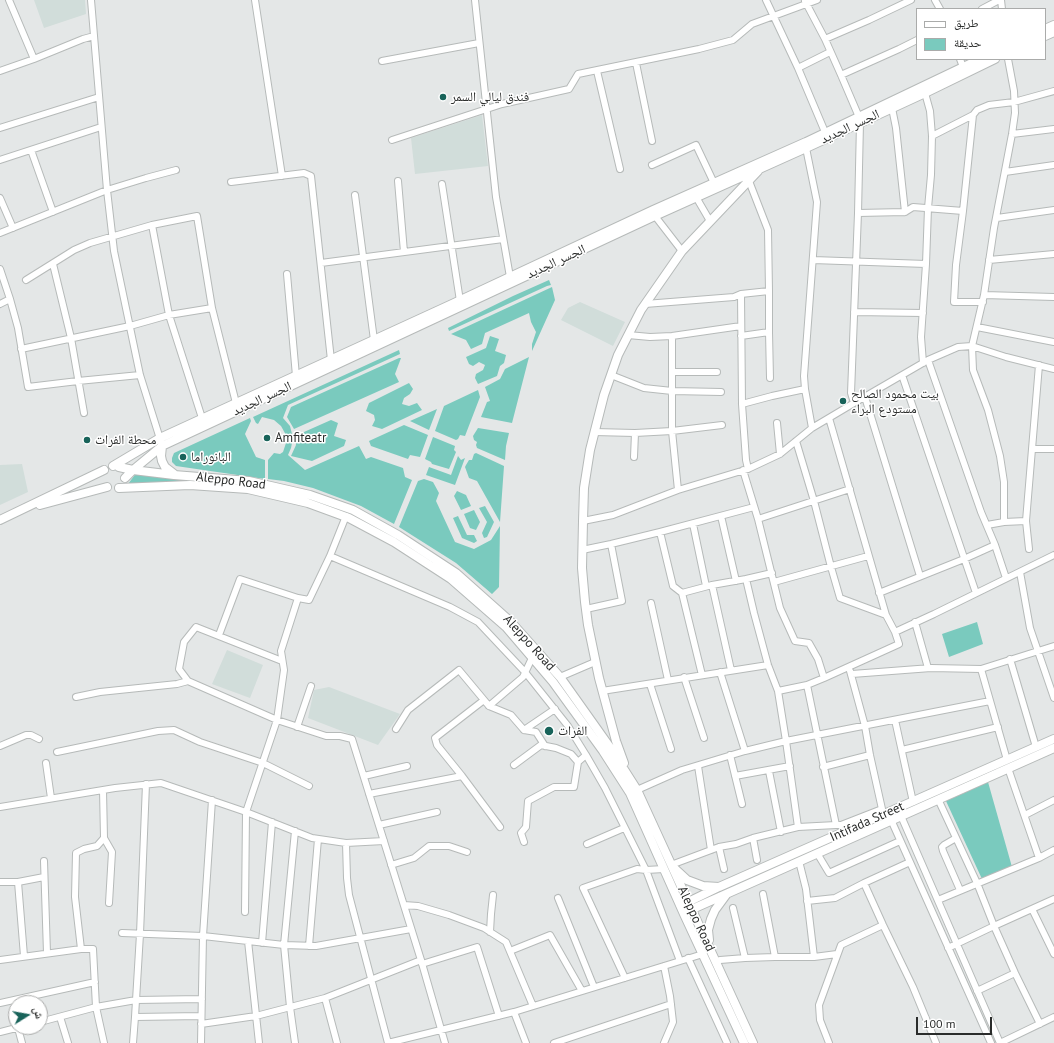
<!DOCTYPE html>
<html>
<head>
<meta charset="utf-8">
<style>
	body { margin:0 }
	#map { position:relative; width:1054px; height:1043px; overflow:hidden; background:#e4e7e7; font-family:"PT Sans","Noto Naskh Arabic",sans-serif }
	canvas { display:block }
	.legend { position:absolute; left:916px; top:8px; width:130px; height:52px; box-sizing:border-box; background:#fff; border:1px solid #aaabaa; margin:0; padding:5px 7px; list-style:none; font-size:12px; color:#2a2c2b }
	.legend li { display:flex; align-items:center; gap:8px; height:20px }
	.legend b { width:20px; border:1px solid #aaabaa }
	.north { position:absolute; left:8px; top:995px; width:40px; height:40px; box-sizing:border-box; background:#fff; border:1px solid #aaabaa; border-radius:50%; rotate:79deg; font-size:11px; font-weight:700; line-height:16px; text-align:center; color:#2a2c2b }
	.north::after { content:''; display:block; margin:auto; width:14px; height:18px; background:#18635a; clip-path:polygon(50% 0,100% 100%,50% 72%,0 100%) }
	.scale { position:absolute; left:916px; top:1017px; width:76px; height:18px; box-sizing:border-box; border:2px solid #2a2c2b; border-top:0; padding-left:5px; font-size:12px; line-height:14px; white-space:nowrap; color:#2a2c2b; -webkit-text-stroke:3px #fff; paint-order:stroke }
</style>
</head>
<body>
<div id="map">
<canvas width="1054" height="1043"></canvas>
<ul class="legend">
<li><b style="height:5px;background:#fff"></b>طريق</li>
<li><b style="height:11px;background:#7acabe"></b>حديقة</li>
</ul>
<div class="north">ش</div>
<div class="scale">100 m</div>
</div>
<script>
const ctx = document.querySelector('canvas').getContext('2d');
ctx.lineJoin = 'round';
function fill(path, color) {
  ctx.fillStyle = color;
  ctx.fill(path, 'evenodd');
}
function poly(rows) {
  const path = new Path2D();
  for (const r of rows) {
    path.moveTo(r[0], r[1]);
    for (let i = 2; i < r.length; i += 2) path.lineTo(r[i], r[i + 1]);
  }
  return path;
}
function stroke(path, color, width, dash) {
  ctx.strokeStyle = color;
  ctx.lineWidth = width;
  ctx.lineCap = dash ? 'butt' : 'round';
  ctx.setLineDash(dash || []);
  ctx.stroke(path);
}
function drawText(font, color, halo, rows, align = 'center') {
  ctx.font = font + ' "PT Sans","Noto Naskh Arabic",sans-serif';
  ctx.lineWidth = 3;
  ctx.setLineDash([]);
  ctx.textBaseline = 'middle';
  ctx.strokeStyle = halo;
  ctx.fillStyle = color;
  for (const [text, x, y, turn = 0] of rows) {
    ctx.save();
    ctx.translate(x, y);
    ctx.rotate((+turn || 0) * Math.PI / 180);
    ctx.textAlign = isNaN(turn) ? turn : align;
    if (halo) ctx.strokeText(text, 0, 0);
    ctx.fillText(text, 0, 0);
    ctx.restore();
  }
}
const built = poly([
	[34,0,85,0,86,14,44,28],
	[482,115,488,166,415,174,411,138],
	[580,302,625,322,613,346,561,320,568,308],
	[22,464,28,492,0,505,0,465],
	[227,650,263,665,250,698,212,684],
	[329,687,400,714,378,745,308,718,314,690]
]);
const green = poly([
	[549,280,551,285,547,286,449,331,448,328,513,296],
	[552,287,555,300,532,351,532,344,536,332,531,322,529,313,485,333,482,344,471,349,466,340,451,334],
	[490,336,499,339,495,351,506,355,504,363,500,366,497,376,478,384,475,378,476,374,483,370,485,365,479,362,473,366,469,364,466,357,486,348],
	[399,350,400,354,288,405,283,418,290,426,293,438,291,448,288,455,305,470,359,446,366,459,371,457,403,468,405,477,412,480,394,524,361,506,313,488,284,481,268,479,268,460,274,453,280,454,283,452,286,443,286,435,281,426,274,420,262,417,258,424,256,423,253,417],
	[529,357,512,423,481,417,487,402,490,401,485,387,500,379,505,369],
	[399,358,401,358,395,374,399,382,294,429,287,417,291,407],
	[409,383,413,389,410,394,404,398,402,404,409,406,417,403,422,410,382,429,372,426,375,420,374,415,366,411,369,403],
	[478,390,480,397,465,436,460,435,458,439,456,440,435,431,444,406],
	[437,409,429,430,410,421],
	[250,418,251,421,245,434,256,457,265,460,265,479,176,466,172,462,172,458,174,453],
	[331,420,338,423,334,436,346,440,344,446,312,461,291,456,296,445,295,436],
	[404,425,428,435,420,457,410,455,408,459,371,446,369,441],
	[478,428,509,433,506,446,505,460,477,448,476,445,477,442,474,440,473,436],
	[433,437,455,446,454,450,456,452,449,469,432,464,431,462,425,459],
	[476,453,504,466,500,522,477,481,469,478,465,467,466,465,469,460,472,460,474,454],
	[458,456,461,460,465,458,455,485,426,475,429,467,451,475],
	[137,472,238,483,258,486,285,491,322,502,346,510,396,537,418,550,457,577,470,587,511,624,528,643,548,667,566,690,621,768,628,778,639,798,684,897,684,898,683,898,676,885,634,792,626,778,615,761,564,690,534,652,501,617,478,596,455,578,432,561,410,547,365,522,345,512,317,502,284,493,233,484,173,482,128,484],
	[424,479,433,482,439,493,436,501,455,542,474,549,491,540,500,526,499,587,492,594,456,563,399,527,418,481],
	[457,491,466,495,471,506,461,510,454,496],
	[485,506,494,522,487,537,484,538,482,533,487,522,479,508],
	[474,510,480,522,476,530,470,528,464,514],
	[458,516,467,535,474,535,477,541,474,543,462,538,453,518],
	[977,622,983,644,949,657,942,634],
	[988,782,1012,867,982,879,946,801]
]);
const minor = poly([
	[9,0,34,59],
	[91,0,107,190,114,251,140,375,161,442],
	[255,0,282,176],
	[475,0,496,197,510,277],
	[766,0,798,68,825,132],
	[935,0,940,9],
	[1001,0,1002,9],
	[805,1,825,39,841,75,859,117,860,123,858,213,851,393,854,403],
	[982,9,999,0],
	[825,39,869,20,911,0],
	[960,59,963,67],
	[382,61,479,43],
	[636,63,652,141],
	[798,68,830,52],
	[0,71,34,59,83,39,94,36],
	[597,71,620,169],
	[841,75,899,49,917,40],
	[0,128,99,97],
	[1012,134,1054,129],
	[932,136,973,115],
	[392,140,502,104,569,89,578,74,699,49,733,40,752,24,817,0],
	[806,148,817,202,804,376,805,389,812,428],
	[31,150,53,212],
	[0,160,101,127],
	[652,165,696,145,714,183],
	[1005,172,1054,165],
	[398,181,404,252],
	[749,181,768,230,769,291,769,332,770,378],
	[231,182,304,173,311,176,331,360],
	[442,184,460,301],
	[355,195,374,340],
	[696,197,710,221],
	[0,198,13,228],
	[905,212,913,207,963,211],
	[858,213,905,212,896,128,892,108],
	[655,216,682,251],
	[997,218,1054,210],
	[152,225,169,315,202,418],
	[0,233,107,190,146,178,176,170],
	[813,260,926,264],
	[989,260,1054,254],
	[321,263,503,239],
	[53,264,71,338,84,413],
	[0,269,10,299,18,328,28,387,78,381,140,375],
	[287,274,296,376],
	[26,280,74,250,90,243,152,225,197,216,212,308,236,403],
	[741,294,742,404,746,460,748,469],
	[984,295,1054,297],
	[983,302,954,302,956,265,963,211,973,115,977,110,989,105,1014,102,1054,91],
	[0,304,10,299],
	[645,304,734,297,741,294,769,291],
	[854,312,923,313],
	[977,327,1054,342],
	[628,335,650,337,672,336,741,326],
	[672,336,672,431,678,490],
	[741,336,769,332],
	[21,349,130,326,169,315,212,308],
	[928,360,981,512,995,545,1006,578],
	[923,363,921,337,926,264,928,208,931,175,932,136,930,111,925,93],
	[672,372,717,372],
	[611,375,644,388,672,391,721,392],
	[902,375,976,593],
	[865,397,920,576],
	[742,404,772,396,805,389],
	[777,423,780,454],
	[594,432,635,433,672,431,722,425],
	[796,441,814,501,831,567,840,598,886,615],
	[1032,449,1054,449],
	[634,457,635,433],
	[743,470,758,519,780,608,795,641,809,643,818,659,824,678],
	[721,516,736,581],
	[758,519,850,489],
	[583,521,613,515,678,490,748,469,780,454,812,428,854,403,928,360,958,347,972,346,984,295,994,228,1012,134,1015,113,1014,91,1008,59],
	[1004,522,1004,482,1000,456,988,410,973,370,972,346,1006,357,1054,369],
	[693,524,706,586],
	[987,525,1004,522,1026,521],
	[660,532,673,586,682,593,712,585,746,579,772,573],
	[1029,549,1026,521,1039,365],
	[582,550,611,544,660,532,754,507],
	[330,556,450,607,478,622,525,672,568,726,586,755,605,788,646,870,680,961],
	[1020,572,1030,628,1054,698],
	[746,579,754,613,768,665,778,691,786,741,798,827],
	[774,582,868,556],
	[712,585,731,670],
	[682,593,702,675],
	[879,593,964,559,995,545],
	[651,603,668,680],
	[586,609,622,601,611,544],
	[915,622,928,668],
	[895,632,934,614,1054,555],
	[219,635,240,579,298,598,309,600,330,556,346,516],
	[1010,659,1036,747],
	[981,669,1007,760],
	[850,671,865,726,870,755,882,809,883,815],
	[720,672,745,751],
	[852,674,931,668,981,669,1054,646],
	[560,677,595,662],
	[684,677,704,738],
	[188,681,179,669,184,642,196,627,282,661],
	[650,684,671,749],
	[602,691,768,665],
	[778,691,807,685,824,678,899,644,895,632,886,615,829,418],
	[76,697,100,692,177,684,188,681,277,720,284,670,281,651,298,598],
	[484,700,435,738,437,745,462,776,500,827],
	[489,706,511,715,524,730],
	[895,720,913,802],
	[297,727,311,686],
	[396,729,408,710,459,670,489,706,523,677,532,658],
	[0,746,26,735,31,735,39,739],
	[545,746,536,732,524,730,555,709],
	[902,750,998,727],
	[57,752,158,731,174,730,200,742,263,763,309,786],
	[730,755,742,804],
	[46,763,51,798],
	[514,765,541,745,556,748,571,754,578,762,586,755],
	[698,766,711,850],
	[823,767,870,755],
	[1008,768,1039,858],
	[769,771,781,832],
	[364,776,407,766],
	[735,776,790,766],
	[103,790,104,838,112,852,109,903],
	[637,790,682,770,745,751,786,741,990,701],
	[369,794,462,776],
	[938,799,977,883,994,926,1015,973,1040,1024],
	[0,807,115,788,161,783,246,812,312,838,346,843,384,841],
	[898,809,1000,1043],
	[888,813,991,1043],
	[1025,815,1054,800],
	[379,825,437,812],
	[836,825,841,825,882,809],
	[753,838,757,860],
	[956,838,944,845,942,847,943,851,960,890],
	[524,842,521,833,526,827,528,801,554,787,574,787,578,762],
	[346,843,347,878,349,895,388,1043],
	[587,844,624,828],
	[719,847,724,869],
	[817,853,829,873,900,841],
	[44,861,47,953],
	[799,861,806,889,814,957,837,954],
	[910,862,864,883,883,925,913,987,936,1043],
	[391,865,414,858,429,846,449,846,467,852],
	[671,865,719,847,736,844,753,838,798,827,836,825,807,685],
	[0,882,18,882,44,877],
	[18,882,24,956],
	[763,894,775,957],
	[558,898,594,987],
	[938,900,1039,858,1054,850],
	[807,901,835,898,864,883],
	[404,905,418,906,449,915,484,928,506,942,533,1006],
	[733,908,745,958],
	[1032,909,1054,954],
	[245,912,246,812,277,720,326,736,340,736,352,739,421,960,445,1043],
	[490,932,491,914,493,895],
	[122,933,203,936,284,945,316,946,411,929],
	[248,941,259,1043],
	[262,943,272,822],
	[309,946,318,839],
	[948,948,994,926,1054,899],
	[81,949,75,897,76,853,84,849,97,846,104,838],
	[510,951,550,935,582,991],
	[688,958,727,1043],
	[0,960,81,949,93,949,96,1007,104,1043],
	[716,962,720,960,745,958,775,957,814,957],
	[422,964,477,947,499,1016],
	[664,966,670,996,673,1022,664,1043],
	[625,978,583,888,637,869,646,870,664,869],
	[977,991,1015,973],
	[325,998,337,1043],
	[0,1003,95,982],
	[514,1012,526,1043],
	[60,1017,68,1043],
	[135,1017,201,1016],
	[40,1022,96,1007,136,1000,202,999],
	[201,1024,256,1016,325,998,421,960],
	[18,1028,22,1043],
	[0,1032,20,1027],
	[133,1043,135,1017,140,934,146,784],
	[201,1043,203,936,212,800],
	[295,1043,290,1007,284,945,295,831],
	[388,1043,514,1012,703,954],
	[554,1043,671,1004],
	[829,1043,820,1020,819,1005,841,945,883,925],
	[1000,1043,1054,1017]
]);
const major = poly([
	[1045,29,1054,25],
	[1045,36,1054,32],
	[162,446,161,456,162,461,165,467,174,474],
	[113,466,160,438,450,305,653,210,806,142,980,59],
	[119,467,133,470,174,475,249,481,310,495,353,510,398,535,456,573,511,622,560,677,609,746,637,790,753,1043],
	[125,478,133,470,162,446,655,216,806,148,925,93,995,59],
	[119,488,190,485,248,489,308,503,349,518,394,542,451,579,506,627,553,682,603,751,630,793,684,914,744,1043],
	[40,505,107,487],
	[0,520,104,470],
	[624,763,616,741,599,678,588,625,585,602,582,568,583,521,584,488,590,450,604,395,618,355,641,310,682,251,758,171],
	[674,868,687,880,703,886,719,887],
	[684,904,719,887,1054,739],
	[688,911,1054,748],
	[709,940,708,930,711,919,715,910,726,895]
]);
const markers = [
	[443,97,4,"#18635a"],
	[843,401,4,"#18635a"],
	[267,438,4,"#18635a"],
	[87,440,4,"#18635a"],
	[183,457,4,"#18635a"],
	[549,731,5,"#18635a"]
];
const poiNames = [
	["فندق ليالي السمر",451,97],
	["بيت محمود الصالح",851,394],
	["مستودع البراء",851,409],
	["Amfiteatr",275,438],
	["محطة الفرات",95,440],
	["البانوراما",191,457],
	["الفرات",558,731]
];
const streetNames = [
	["الجسر الجديد",850,127,-25],
	["الجسر الجديد",556,262,-25],
	["الجسر الجديد",262,399,-25],
	["Aleppo Road",231,481,7],
	["Aleppo Road",529,643,48],
	["Intifada Street",867,822,-24],
	["Aleppo Road",696,919,65]
];
fill(built, '#d1ddda');
fill(green, '#7acabe');
stroke(minor, '#b6bab9', 8);
stroke(major, '#b6bab9', 10);
stroke(minor, '#fff', 6);
stroke(major, '#fff', 8);
for (const [x, y, r, color] of markers) {
  const dot = new Path2D();
  dot.arc(x, y, r, 0, 2 * Math.PI);
  ctx.fillStyle = color;
  ctx.fill(dot);
  stroke(dot, '#fff', 1.5);
}
drawText('13px', '#2a2c2b', '#fff', poiNames, 'left');
drawText('13px', '#2a2c2b', '#fff', streetNames);
</script>
</body>
</html>
